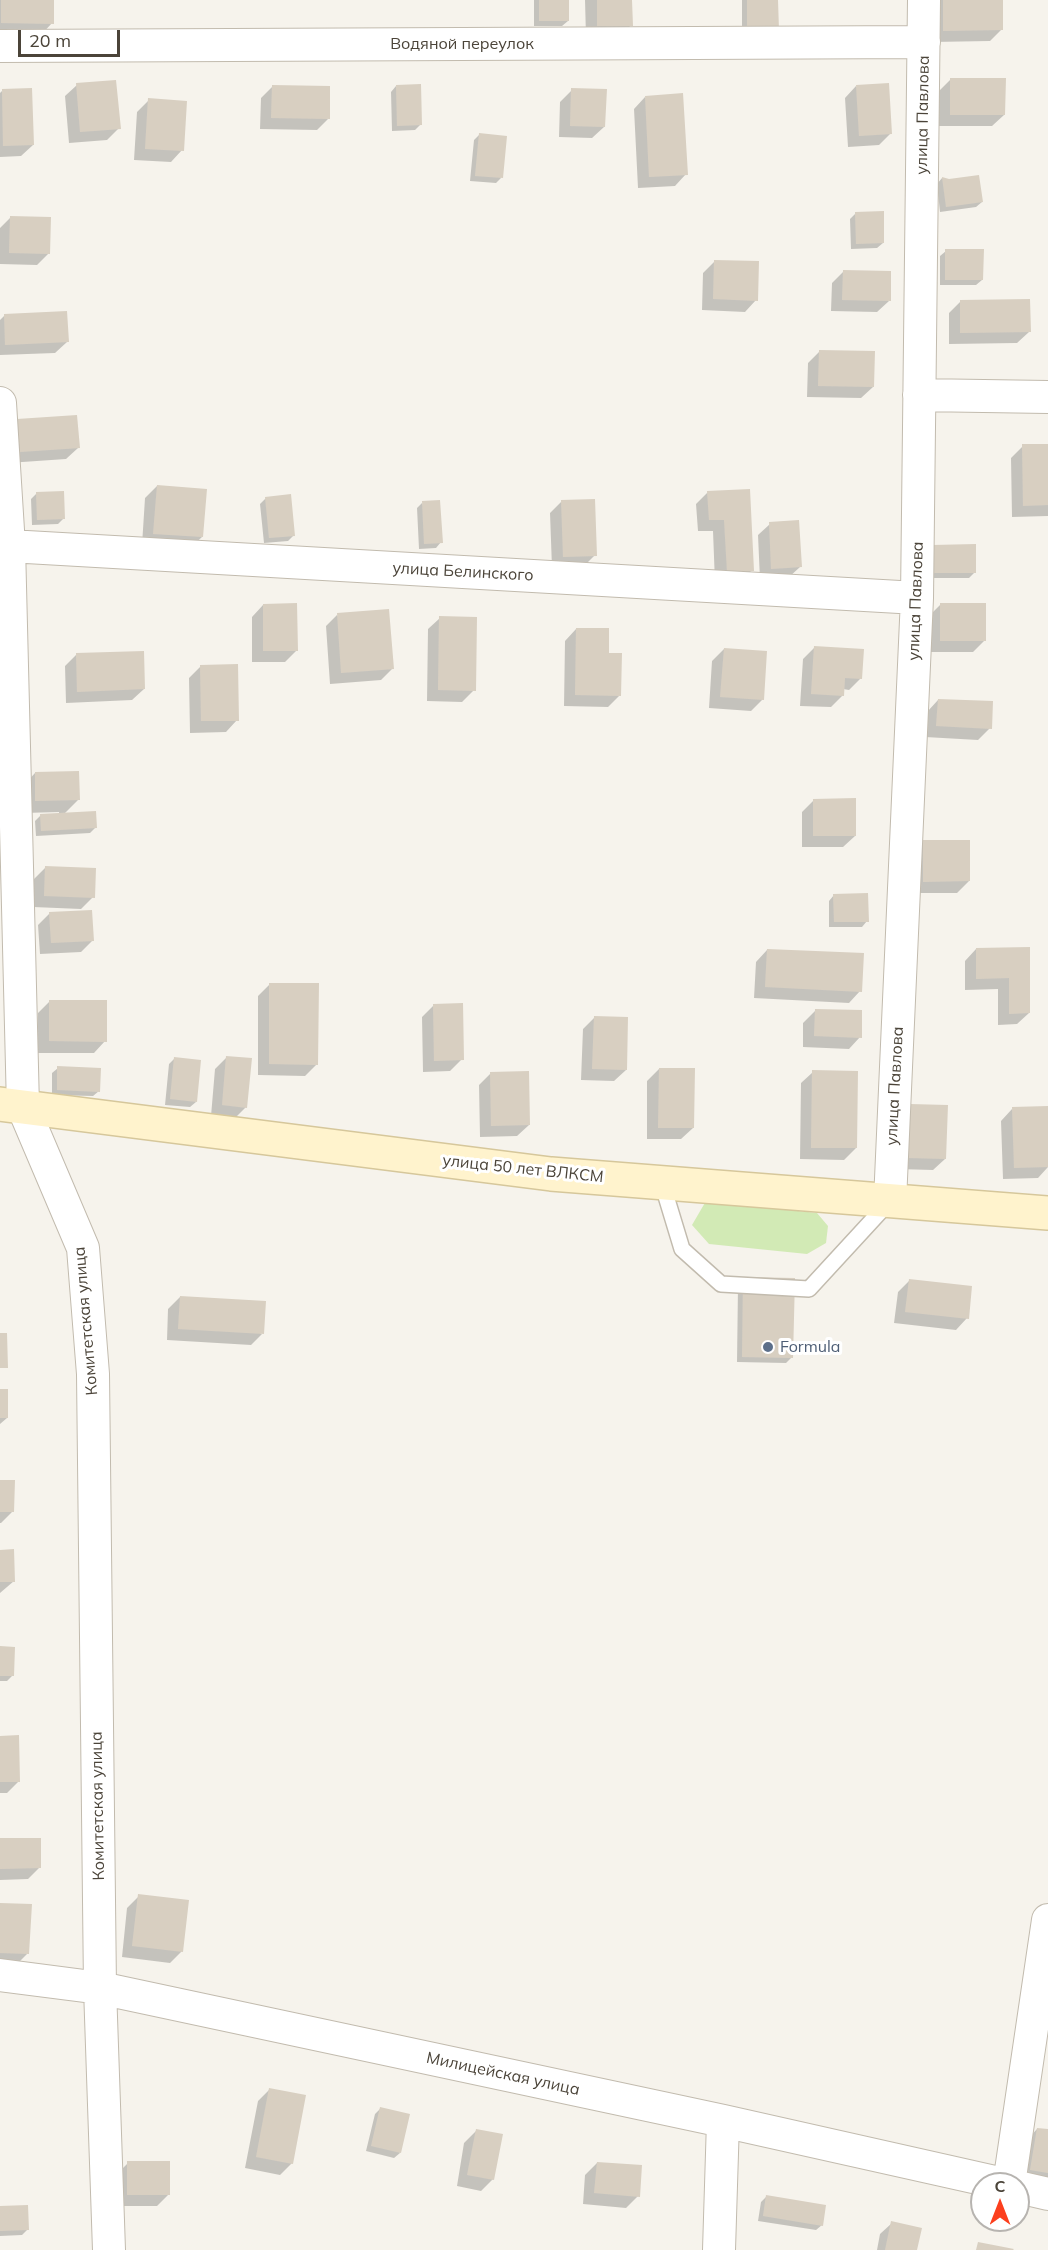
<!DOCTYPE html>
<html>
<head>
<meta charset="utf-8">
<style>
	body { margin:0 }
	#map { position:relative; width:1048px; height:2250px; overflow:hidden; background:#f6f3ec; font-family:Mulish,sans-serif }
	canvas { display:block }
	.north { position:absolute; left:970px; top:2172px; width:60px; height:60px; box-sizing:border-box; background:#fff; border:2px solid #b7b4b0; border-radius:50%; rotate:0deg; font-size:16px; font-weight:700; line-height:24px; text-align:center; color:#4b4439 }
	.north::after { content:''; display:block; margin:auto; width:21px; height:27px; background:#fc3f1d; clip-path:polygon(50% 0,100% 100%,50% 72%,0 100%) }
	.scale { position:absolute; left:18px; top:30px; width:102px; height:27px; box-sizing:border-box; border:3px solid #4b4439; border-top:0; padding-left:8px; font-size:18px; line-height:21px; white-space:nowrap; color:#4b4439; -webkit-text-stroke:4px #fff; paint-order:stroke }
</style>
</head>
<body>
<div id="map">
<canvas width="1048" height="2250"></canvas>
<div class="north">С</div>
<div class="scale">20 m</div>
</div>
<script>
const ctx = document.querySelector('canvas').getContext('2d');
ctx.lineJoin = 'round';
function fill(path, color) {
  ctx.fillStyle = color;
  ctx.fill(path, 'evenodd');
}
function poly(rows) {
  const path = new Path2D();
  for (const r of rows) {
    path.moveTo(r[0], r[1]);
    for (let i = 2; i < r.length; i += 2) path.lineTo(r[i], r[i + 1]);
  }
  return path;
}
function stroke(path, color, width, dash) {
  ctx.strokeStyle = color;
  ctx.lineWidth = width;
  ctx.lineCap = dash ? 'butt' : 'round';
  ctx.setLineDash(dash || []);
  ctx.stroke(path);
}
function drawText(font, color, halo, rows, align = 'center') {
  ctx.font = font + ' Mulish,sans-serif';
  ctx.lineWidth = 6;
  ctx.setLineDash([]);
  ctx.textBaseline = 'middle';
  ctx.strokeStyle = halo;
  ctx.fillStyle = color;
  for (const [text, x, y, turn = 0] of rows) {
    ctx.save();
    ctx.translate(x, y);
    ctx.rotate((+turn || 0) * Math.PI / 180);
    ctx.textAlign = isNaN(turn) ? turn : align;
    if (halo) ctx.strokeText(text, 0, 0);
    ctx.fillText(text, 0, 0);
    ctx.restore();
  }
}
const green = poly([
	[706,1201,817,1213,828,1226,826,1243,807,1254,709,1244,692,1225]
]);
const shadow = poly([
	[0,0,53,0,52,23,41,35,0,34],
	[534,0,568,0,568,21,562,26,534,26],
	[585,0,631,0,631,25,620,37,586,37],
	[742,0,777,0,742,35],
	[934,0,1001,0,1002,29,990,41,932,42],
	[951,79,1004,115,992,126,939,126,939,91],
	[77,85,119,128,107,140,69,143,65,96],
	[273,86,328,119,317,130,260,129,261,98],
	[396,86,421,124,415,130,392,131,391,92],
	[856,86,891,133,879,145,848,147,845,98],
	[572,90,604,127,592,138,559,137,560,102],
	[2,91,33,145,21,156,0,157,0,93],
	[645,97,686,174,675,186,638,188,634,109],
	[149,100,182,150,171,162,134,160,137,112],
	[480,134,501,178,496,183,470,181,474,140],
	[942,178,949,181,982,202,976,207,940,212,937,184],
	[856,213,883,243,877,248,851,249,850,219],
	[10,218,49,253,37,265,0,264,0,228],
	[946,251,982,280,976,285,940,285,940,256],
	[715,261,756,300,745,312,702,310,703,273],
	[844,271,889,301,877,312,831,311,832,283],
	[961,301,1029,332,1017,343,949,344,949,313],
	[5,315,67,342,55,353,0,355,0,320],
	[819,352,873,387,861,398,807,397,808,363],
	[18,420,78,448,66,459,8,463,6,432],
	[1048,445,1048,516,1012,517,1011,458,1023,446],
	[157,486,202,537,190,548,142,545,145,498],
	[749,490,752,570,740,582,715,583,713,531,698,531,696,504,708,492],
	[37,493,64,518,58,524,32,525,31,499],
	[266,498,293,536,288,541,264,543,260,504],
	[562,501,595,555,583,567,552,568,550,513],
	[422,503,441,542,436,548,419,549,417,508],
	[770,524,800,567,788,578,760,580,758,535],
	[933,546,975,572,969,578,928,578],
	[941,604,985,640,973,652,929,652,929,616],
	[263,605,297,650,285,662,252,662,252,617],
	[337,615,392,669,381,680,330,684,326,626],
	[440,618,474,690,462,702,427,701,428,629],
	[576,629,608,655,620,695,608,707,564,706,565,641],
	[814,648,861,678,849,690,843,689,843,695,831,707,800,706,803,659],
	[724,649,763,699,751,711,709,708,712,661],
	[76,655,144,689,132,700,66,703,65,666],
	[201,666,237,720,226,732,190,733,189,678],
	[938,700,990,728,978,740,925,737,927,712],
	[35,773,78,800,64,814,96,827,90,833,36,836,35,821,41,815,59,814,59,812,24,813,24,785],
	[814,800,855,836,843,847,802,847,802,812],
	[923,842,969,881,957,893,912,893,912,854],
	[45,868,93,897,81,909,33,907,34,879],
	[834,895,867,921,862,927,829,927,829,901],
	[50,913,92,941,81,952,40,954,38,925],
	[976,949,1028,949,1029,1013,1017,1024,998,1025,998,989,965,990,965,961],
	[767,950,860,991,849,1003,754,998,756,962],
	[270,984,317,1064,305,1076,258,1075,258,996],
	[50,1001,105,1041,94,1053,38,1053,38,1013],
	[434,1005,462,1059,450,1071,423,1072,422,1017],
	[815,1011,860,1037,849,1049,803,1047,803,1023],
	[594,1018,626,1070,614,1081,581,1080,583,1029],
	[227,1057,246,1107,234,1119,211,1116,215,1069],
	[174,1059,196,1102,190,1107,165,1105,169,1064],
	[58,1068,99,1091,93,1096,52,1095,52,1073],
	[659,1069,693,1128,681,1139,647,1139,647,1081],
	[813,1072,856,1148,844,1160,800,1159,801,1083],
	[491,1073,529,1125,517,1136,480,1137,479,1085],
	[911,1106,945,1159,933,1170,897,1169],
	[1012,1109,1048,1130,1048,1167,1038,1178,1003,1179,1001,1121],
	[909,1281,967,1318,956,1330,894,1323,898,1292],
	[738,1285,792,1357,786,1363,737,1362],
	[180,1297,262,1334,251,1345,167,1340,168,1309],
	[0,1391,7,1418,0,1424],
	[0,1482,12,1512,1,1523,0,1523],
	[0,1551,14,1581,0,1593],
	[0,1648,12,1676,7,1681,0,1681],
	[0,1737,19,1781,7,1793,0,1793],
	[0,1840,39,1868,28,1879,0,1880],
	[139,1896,182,1951,170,1963,122,1957,127,1908],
	[0,1904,28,1953,16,1965,0,1964],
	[269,2090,292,2163,280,2175,245,2168,258,2101],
	[380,2109,400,2153,394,2158,366,2151,375,2114],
	[1037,2129,1048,2131,1048,2187,1019,2182,1026,2141],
	[476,2131,493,2179,481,2191,457,2186,464,2143],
	[128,2163,168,2195,157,2206,116,2206,116,2175],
	[597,2163,638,2196,626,2208,583,2204,585,2175],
	[766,2197,822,2225,816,2230,758,2221,761,2202],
	[0,2207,28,2229,22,2235,0,2236],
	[892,2223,915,2250,877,2250,880,2234]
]);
const building = poly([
	[1,0,54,0,54,24,1,23],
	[539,0,569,0,569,21,539,21],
	[597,0,632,0,633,26,597,26],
	[747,0,778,0,779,30,747,30],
	[943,0,1003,0,1003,30,943,31],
	[950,78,1006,78,1005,115,950,115],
	[116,80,121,129,80,132,76,83],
	[889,83,892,134,859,136,856,85],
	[421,84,422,125,397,126,396,85],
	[272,85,330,86,330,119,271,118],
	[32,88,34,145,3,146,2,89],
	[571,88,607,89,605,127,570,126],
	[683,93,688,175,649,177,645,96],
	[148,98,187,101,184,151,145,149],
	[479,133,507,136,503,178,475,176],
	[979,175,983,202,946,207,942,177,949,179],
	[884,211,884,243,856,244,855,212],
	[10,216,51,217,50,254,9,253],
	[945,249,984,249,983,280,945,280],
	[714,260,759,261,758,301,713,299],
	[843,270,891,271,891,301,842,300],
	[1030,299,1031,332,960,333,960,300],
	[67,311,69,342,5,345,4,314],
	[819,350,875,351,874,387,818,386],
	[77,415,80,448,20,452,17,419],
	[1022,444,1048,444,1048,505,1023,506],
	[157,485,207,489,203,537,153,534],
	[750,489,754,571,727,572,724,520,709,520,707,491],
	[64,491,65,519,37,520,36,492],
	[291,494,295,536,269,538,265,497],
	[595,499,597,556,563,557,561,500],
	[440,500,443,543,424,544,422,501],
	[799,520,802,567,771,569,769,522],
	[976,544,976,573,933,573,932,545],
	[297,603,298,651,263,651,263,604],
	[940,603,986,603,986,641,940,641],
	[389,609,394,669,341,673,337,613],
	[439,616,477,617,476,691,438,690],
	[576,628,609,628,609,653,622,653,621,696,575,695],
	[814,646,864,649,862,679,845,678,844,696,811,694],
	[724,648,767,651,764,700,720,697],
	[144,651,145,689,77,692,76,653],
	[238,664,239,721,201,721,200,665],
	[938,699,993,701,992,729,936,726],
	[79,771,80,800,35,801,35,772],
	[856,798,856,836,813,836,813,799],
	[96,811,97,828,41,831,40,814],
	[923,840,970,840,970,881,923,882],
	[45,866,96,868,95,898,44,896],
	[868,893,869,922,834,922,833,894],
	[92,910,94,941,51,943,49,912],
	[1030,947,1030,1013,1009,1014,1009,978,976,979,976,948],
	[767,949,864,953,862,992,765,987],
	[269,983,319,983,318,1065,269,1064],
	[49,1000,107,1000,107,1042,49,1041],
	[463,1003,464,1060,434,1061,433,1004],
	[815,1009,862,1010,862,1038,814,1036],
	[594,1016,628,1017,627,1070,592,1069],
	[226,1056,252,1058,247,1108,222,1105],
	[174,1057,201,1060,197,1102,170,1099],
	[57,1066,101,1068,100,1092,57,1090],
	[659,1068,695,1068,694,1128,658,1128],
	[812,1070,858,1071,857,1148,811,1148],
	[529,1071,530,1125,491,1126,490,1072],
	[910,1104,948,1105,946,1159,908,1158],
	[1048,1106,1048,1167,1014,1168,1012,1107],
	[743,1277,795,1278,793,1358,742,1357],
	[909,1279,972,1286,969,1319,905,1312],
	[180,1296,266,1301,264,1334,178,1329],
	[0,1333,7,1333,8,1368,0,1368],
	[0,1389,8,1389,8,1418,0,1418],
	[0,1480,15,1480,14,1512,0,1512],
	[14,1549,15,1582,0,1582,0,1550],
	[0,1646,15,1647,14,1676,0,1676],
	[19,1735,20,1782,0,1782,0,1736],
	[0,1838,41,1838,41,1868,0,1869],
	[138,1894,189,1900,183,1952,132,1946],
	[0,1903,32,1904,29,1954,0,1953],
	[269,2088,306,2095,293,2164,256,2157],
	[380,2107,410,2114,401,2153,371,2146],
	[1037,2128,1048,2129,1048,2173,1030,2170],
	[476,2129,503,2134,494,2180,467,2175],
	[127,2161,170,2161,170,2195,127,2195],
	[597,2162,642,2165,640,2197,594,2193],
	[766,2195,826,2205,823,2226,763,2216],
	[28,2205,29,2230,0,2231,0,2206],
	[891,2221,922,2228,917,2250,885,2250],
	[978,2242,1014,2249,1013,2250,976,2250]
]);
const lane = poly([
	[662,1183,682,1249,721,1284,809,1289,890,1201]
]);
const street = poly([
	[0,46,924,42],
	[919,395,1048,397],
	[0,403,9,546,23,1107,83,1248,93,1374,100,1988,109,2250],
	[9,546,917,598],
	[890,1201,917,598,924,0],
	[0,1975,100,1988,723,2121,1004,2184],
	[1009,2184,1048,1920],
	[1018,2187,1048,2194],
	[719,2250,723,2121]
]);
const secondary = poly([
	[0,1104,551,1174,1048,1213]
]);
const markers = [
	[768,1347,6,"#5c6f8a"]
];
const streetNames = [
	["Водяной переулок",462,44],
	["улица Павлова",923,115,-89],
	["улица Белинского",463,572,3],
	["улица Павлова",916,601,-88],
	["улица Павлова",895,1086,-87],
	["улица 50 лет ВЛКСМ",523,1169,6],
	["Комитетская улица",86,1321,-95],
	["Комитетская улица",98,1806,-91],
	["Милицейская улица",503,2074,12]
];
const serviceNames = [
	["Formula",780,1347]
];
fill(green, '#d2eab5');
fill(shadow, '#0003');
fill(building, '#d8cfc1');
stroke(lane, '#c2bbae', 18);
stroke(street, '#c2bbae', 34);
stroke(secondary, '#d6c79b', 36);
stroke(lane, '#fff', 15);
stroke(street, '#fff', 32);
stroke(secondary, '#fff3cd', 33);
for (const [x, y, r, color] of markers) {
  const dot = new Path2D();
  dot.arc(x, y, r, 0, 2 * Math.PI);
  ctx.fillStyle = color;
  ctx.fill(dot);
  stroke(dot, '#fff', 2);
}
drawText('16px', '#4b4439', '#fff', streetNames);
drawText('16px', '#4e5e75', '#fff', serviceNames, 'left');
</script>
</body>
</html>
